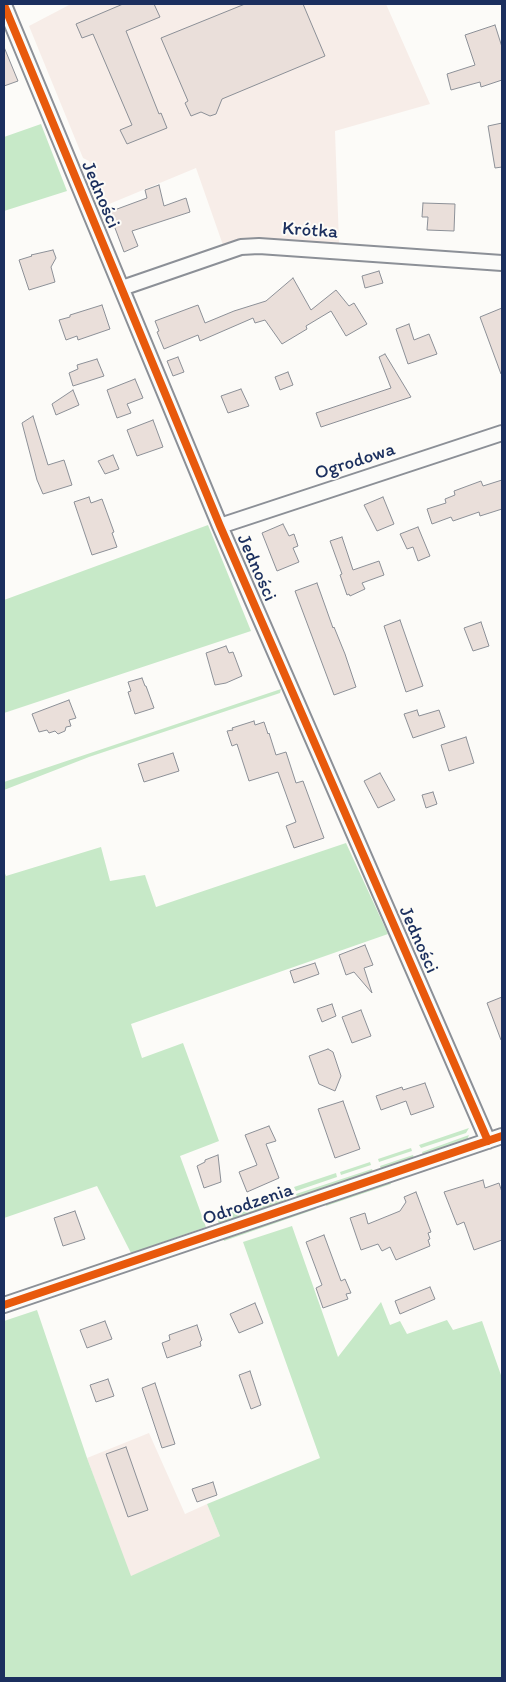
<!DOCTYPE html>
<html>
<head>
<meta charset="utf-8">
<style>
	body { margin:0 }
	#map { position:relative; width:506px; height:1682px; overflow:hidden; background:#fcfbf8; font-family:Itim,sans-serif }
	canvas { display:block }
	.frame { position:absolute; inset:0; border:5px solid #1b2f5e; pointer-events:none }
</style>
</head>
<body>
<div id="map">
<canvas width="506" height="1682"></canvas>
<div class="frame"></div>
</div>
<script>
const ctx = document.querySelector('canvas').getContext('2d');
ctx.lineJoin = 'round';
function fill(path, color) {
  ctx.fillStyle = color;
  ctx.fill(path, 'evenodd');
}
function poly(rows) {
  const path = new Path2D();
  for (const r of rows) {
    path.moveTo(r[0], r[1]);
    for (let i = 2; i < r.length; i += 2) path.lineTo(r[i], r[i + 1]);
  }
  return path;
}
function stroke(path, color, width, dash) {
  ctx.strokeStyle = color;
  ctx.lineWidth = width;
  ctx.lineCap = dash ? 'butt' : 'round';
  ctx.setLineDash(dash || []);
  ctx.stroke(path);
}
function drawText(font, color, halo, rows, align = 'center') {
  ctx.font = font + ' Itim,sans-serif';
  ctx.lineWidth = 4;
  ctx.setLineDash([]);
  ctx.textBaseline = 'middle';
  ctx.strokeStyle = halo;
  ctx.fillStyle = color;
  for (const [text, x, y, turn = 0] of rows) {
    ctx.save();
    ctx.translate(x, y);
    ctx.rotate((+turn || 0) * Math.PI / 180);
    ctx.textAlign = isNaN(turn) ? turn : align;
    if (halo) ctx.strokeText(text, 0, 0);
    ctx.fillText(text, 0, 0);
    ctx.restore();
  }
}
const built = poly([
	[71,4,386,4,430,104,335,131,339,243,246,240,224,248,196,168,102,207,97,179,89,161,83,158,29,26],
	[149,1433,185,1514,207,1504,220,1536,130,1577,87,1458]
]);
const green = poly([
	[41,124,67,191,4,211,4,137],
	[208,525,251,631,4,713,4,600],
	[281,689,280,693,89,757,4,790,4,782],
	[346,843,388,934,131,1024,142,1058,183,1043,219,1141,180,1156,206,1227,131,1253,97,1186,4,1218,4,871,6,876,101,847,110,881,145,875,156,907],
	[469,1128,466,1133,421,1148,419,1145],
	[469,1135,467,1140,423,1155,422,1152],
	[411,1148,412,1151,379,1162,378,1159],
	[413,1155,414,1158,381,1169,380,1166],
	[370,1162,371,1165,341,1175,340,1172],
	[372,1169,373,1172,297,1197,296,1194],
	[336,1173,337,1177,296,1191,294,1187],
	[390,1181,391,1184,326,1206,326,1203],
	[283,1191,286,1201,219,1224,216,1214],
	[316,1207,316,1209,224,1241,223,1238],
	[292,1226,338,1357,381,1302,390,1325,400,1321,407,1334,447,1320,453,1330,482,1321,502,1378,502,1678,4,1678,4,1321,37,1310,87,1458,131,1576,220,1536,207,1504,320,1458,243,1242]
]);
const building = poly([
	[123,4,154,4,160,17,126,31,159,114,161,113,167,128,127,144,120,130,132,125,93,34,82,38,76,24,123,4],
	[245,4,303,4,325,56,222,99,216,114,210,116,201,112,191,116,185,103,188,101,161,38,245,4],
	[495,25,502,47,502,80,481,87,480,82,451,90,447,74,475,65,465,35,495,25],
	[4,47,18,81,4,86,4,47],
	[502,123,502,167,495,168,488,126,502,123],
	[159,185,164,206,186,198,190,212,132,231,138,246,124,252,109,212,147,198,145,190,159,185],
	[423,203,455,204,454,231,427,230,428,217,422,217,423,203],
	[53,250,56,258,51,267,55,282,29,290,19,260,32,256,31,255,53,250],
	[379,271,383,283,365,288,362,276,379,271],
	[293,278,311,310,336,290,349,306,354,303,367,324,346,336,331,311,306,326,307,329,282,344,265,320,255,323,253,318,200,341,198,335,164,349,157,332,159,331,155,321,198,305,205,323,234,311,266,301,293,278],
	[102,305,110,329,78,340,77,336,66,340,59,320,70,317,70,315,102,305],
	[502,308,502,374,501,374,480,317,502,308],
	[409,324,414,340,429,334,437,354,408,364,396,329,409,324],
	[385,354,411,397,321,427,316,413,391,388,379,357,385,354],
	[178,357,184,372,173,376,167,361,178,357],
	[97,359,104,376,73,386,69,373,78,369,77,365,97,359],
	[288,372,293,385,280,390,275,377,288,372],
	[135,379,143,398,127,404,131,413,117,418,107,390,135,379],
	[241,389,249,406,228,413,221,396,241,389],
	[73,390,79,405,56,415,52,404,73,390],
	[33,416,48,465,64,460,72,485,43,494,37,480,22,423,33,416],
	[153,420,163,447,137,456,127,430,153,420],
	[113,455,119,469,105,474,98,461,113,455],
	[502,480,502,509,480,516,479,512,453,521,451,517,432,524,427,509,446,503,445,499,455,495,454,491,481,481,483,486,502,480],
	[89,497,91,503,102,499,114,532,112,533,117,547,92,555,74,502,89,497],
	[383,497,394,524,377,531,364,505,383,497],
	[283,524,289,536,294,534,298,546,293,548,299,562,277,571,262,533,283,524],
	[418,527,430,556,418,561,413,547,407,549,400,534,418,527],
	[342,537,353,570,379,561,384,575,362,583,365,589,350,596,349,594,347,595,340,575,342,574,330,541,342,537],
	[317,583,333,628,334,627,345,654,356,687,334,695,295,591,317,583],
	[400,620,423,686,406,692,384,626,400,620],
	[481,622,489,646,473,651,464,628,481,622],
	[226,646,229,653,233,652,242,676,226,683,215,685,206,653,226,646],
	[142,678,145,686,146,686,154,708,135,714,128,692,131,691,128,682,142,678],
	[69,700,76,718,69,720,71,726,66,727,65,731,58,734,55,731,49,733,47,730,39,732,32,714,69,700],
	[417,710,419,716,439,710,445,727,413,738,404,714,417,710],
	[254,721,255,725,264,722,268,734,269,733,276,755,286,752,296,783,303,781,324,838,294,848,286,826,296,822,278,772,249,781,237,744,232,746,227,731,233,730,232,728,254,721],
	[466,737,474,763,449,771,441,745,466,737],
	[173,753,179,771,144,782,138,764,173,753],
	[380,773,395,800,378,808,364,781,380,773],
	[433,792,437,804,426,808,422,795,433,792],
	[365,945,373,965,364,968,372,993,354,972,346,975,339,955,365,945],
	[315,963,319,974,294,983,290,971,315,963],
	[502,997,502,1040,501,1040,487,1003,502,997],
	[332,1004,336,1016,322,1022,317,1009,332,1004],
	[361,1010,371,1036,352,1043,342,1017,361,1010],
	[328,1049,333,1052,341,1076,335,1091,319,1084,309,1056,328,1049],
	[425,1083,434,1107,411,1115,406,1101,381,1110,376,1096,402,1087,403,1090,425,1083],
	[343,1101,360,1149,335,1158,318,1109,343,1101],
	[269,1126,276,1141,266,1144,279,1178,247,1192,239,1172,257,1165,245,1135,269,1126],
	[218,1155,221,1182,204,1188,197,1166,205,1162,205,1160,218,1155],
	[483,1180,485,1188,499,1183,502,1192,502,1240,474,1250,464,1222,457,1225,444,1192,483,1180],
	[416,1192,431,1232,428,1233,430,1239,428,1240,430,1246,396,1260,390,1247,382,1251,378,1244,361,1250,350,1218,365,1213,368,1224,400,1211,406,1202,404,1197,416,1192],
	[75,1211,85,1239,63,1246,54,1218,75,1211],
	[324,1235,341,1281,345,1279,351,1293,346,1294,348,1299,323,1308,316,1288,322,1285,306,1242,324,1235],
	[430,1287,435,1299,400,1314,395,1301,430,1287],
	[255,1303,263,1323,239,1333,230,1314,255,1303],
	[105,1321,112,1339,87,1348,80,1330,105,1321],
	[197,1325,202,1340,200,1342,201,1346,167,1358,162,1343,170,1340,169,1335,197,1325],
	[250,1371,261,1405,251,1409,239,1375,250,1371],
	[108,1379,114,1396,96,1402,90,1385,108,1379],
	[155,1383,175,1444,162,1448,142,1388,155,1383],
	[126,1447,148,1510,128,1517,106,1454,126,1447],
	[213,1482,217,1495,197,1502,192,1489,213,1482]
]);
const minor = poly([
	[4,5,220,526,488,1141],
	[122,288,241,247,259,246,502,263],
	[220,526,502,433],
	[4,1305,502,1136]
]);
const cycleway = poly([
	[4,5,220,526,488,1141],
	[4,1305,502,1136]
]);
const streetNames = [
	["Jedności",100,195,67],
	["Krótka",310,231,4],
	["Ogrodowa",355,462,-18],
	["Jedności",256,568,66],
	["Jedności",418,940,66],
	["Odrodzenia",248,1205,-19]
];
fill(built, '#f7ede8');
fill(green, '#c7e9c8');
fill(building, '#eadfda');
stroke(building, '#8c9097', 1);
stroke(minor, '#8c9097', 18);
stroke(minor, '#fbfbf9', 14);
stroke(cycleway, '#e8590c', 8);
drawText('19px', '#1b2f5e', '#fdfcf7', streetNames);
</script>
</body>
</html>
